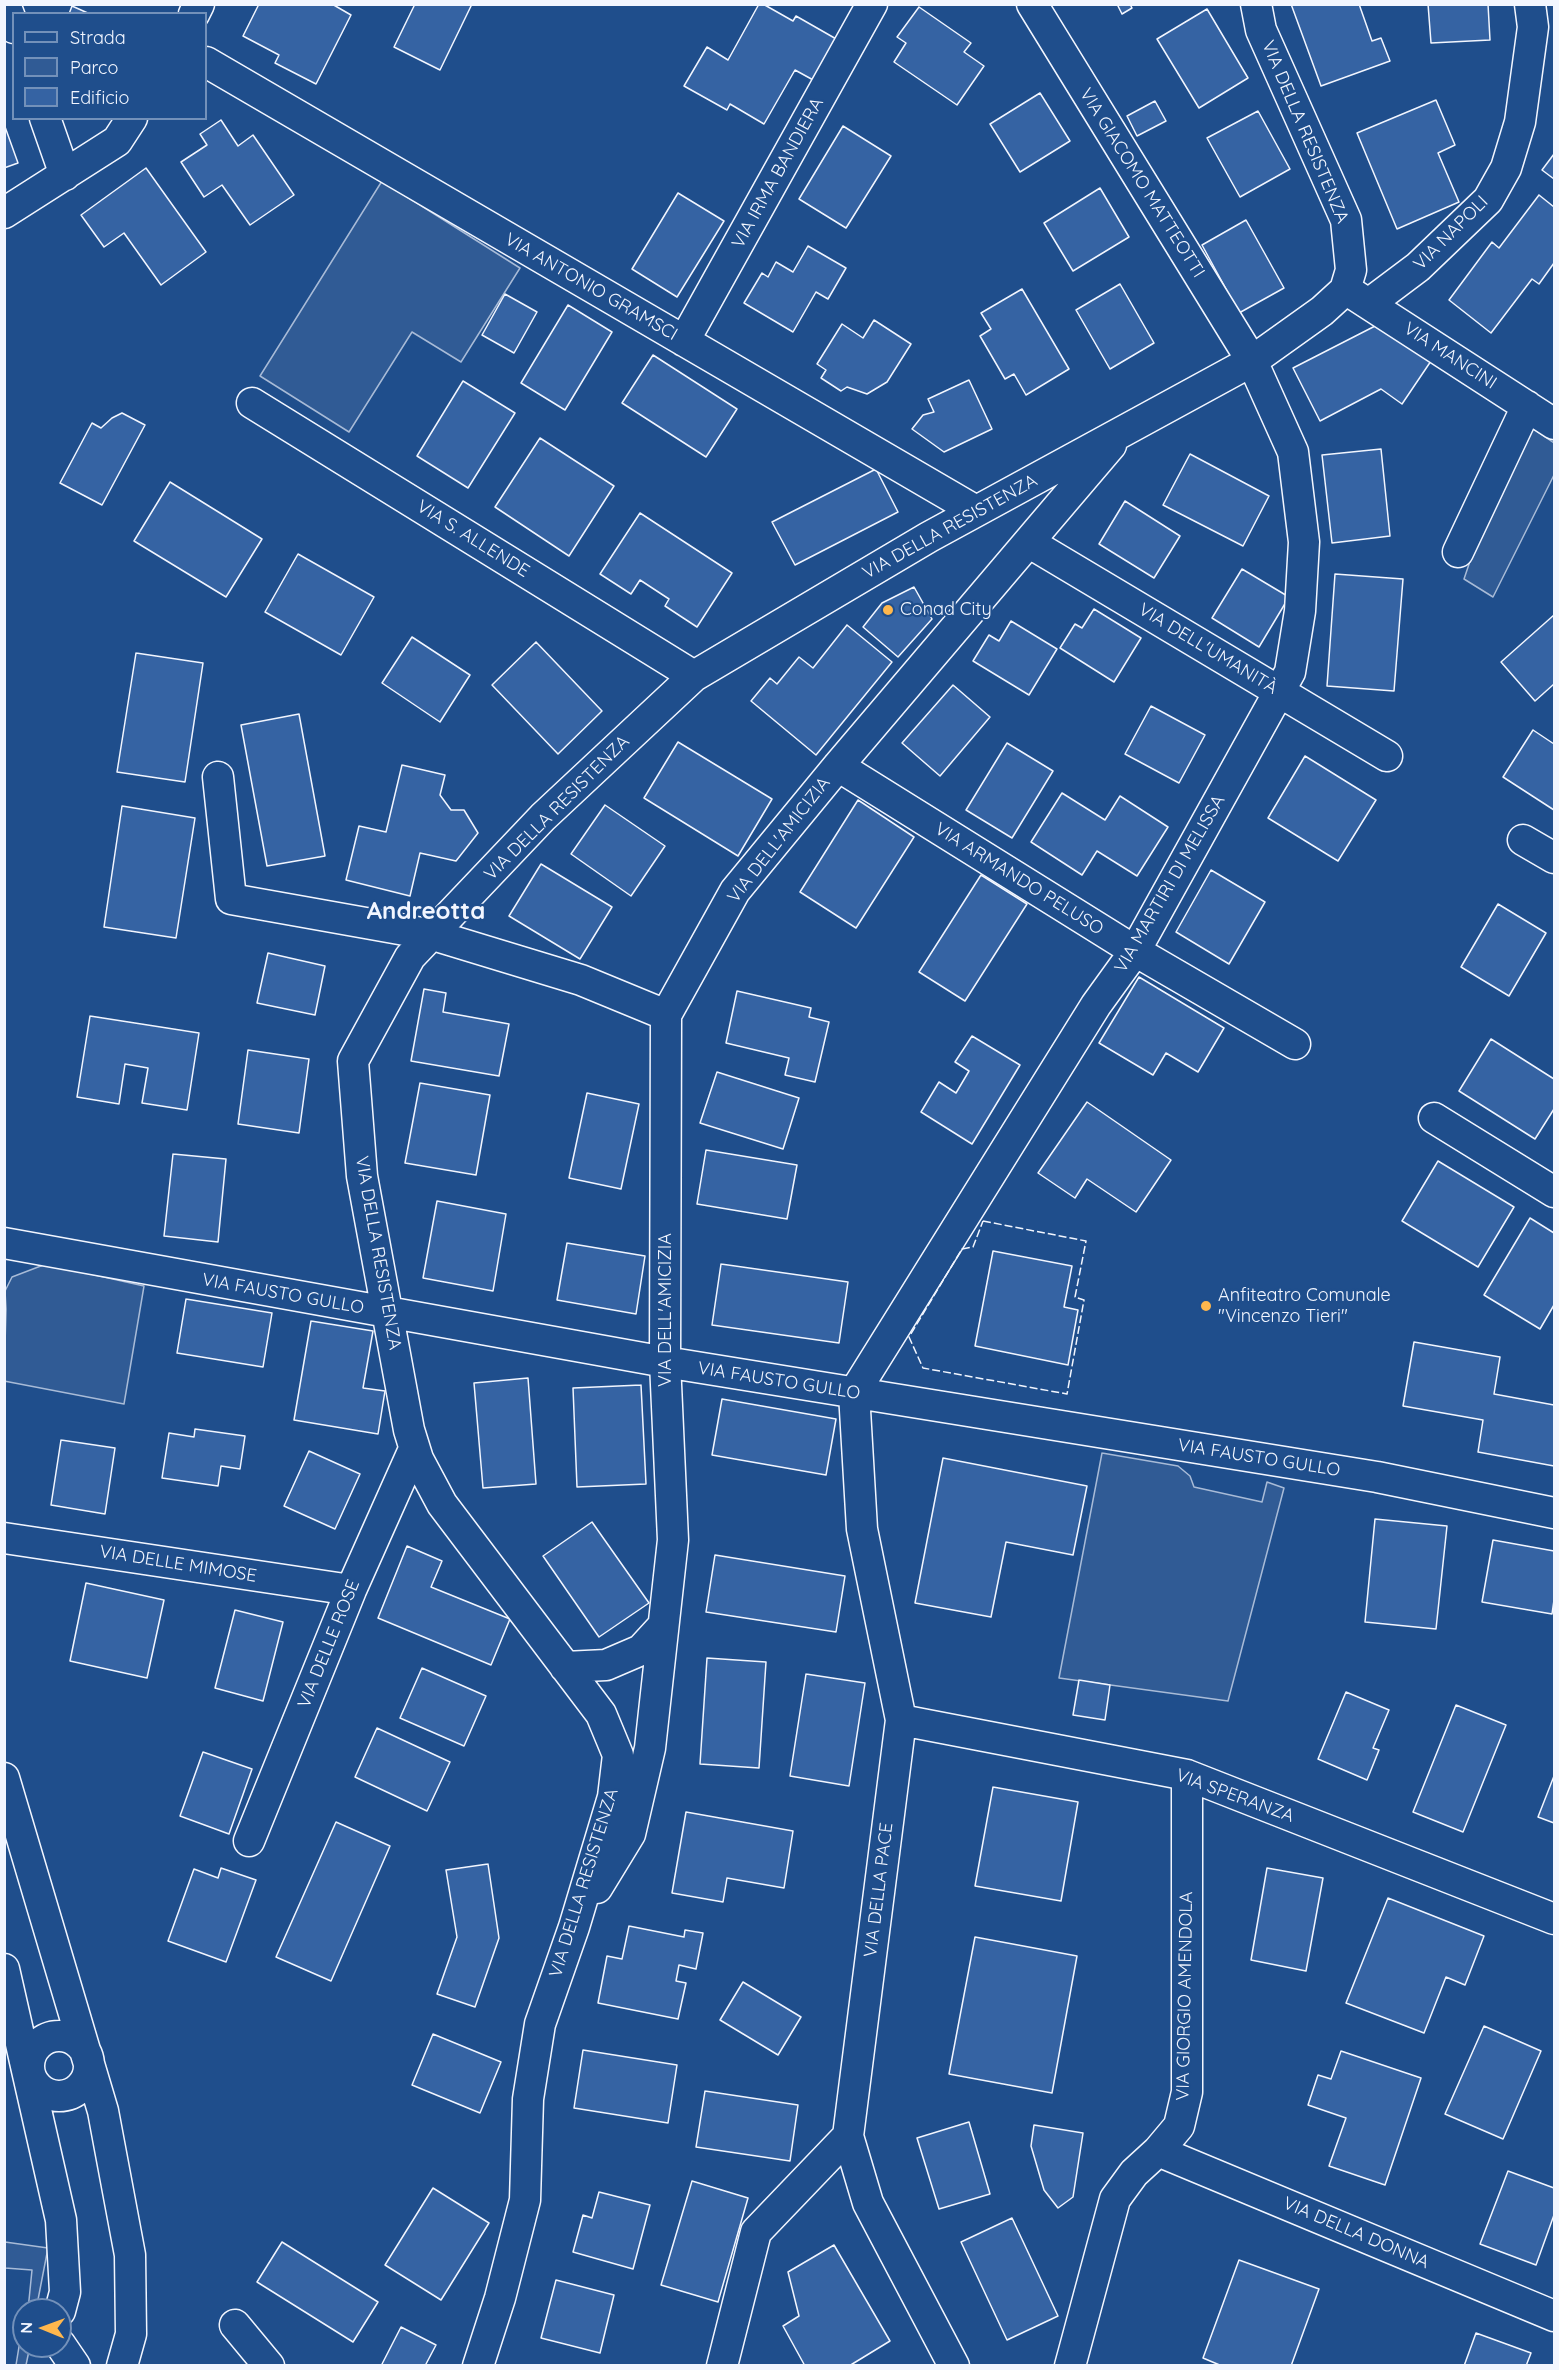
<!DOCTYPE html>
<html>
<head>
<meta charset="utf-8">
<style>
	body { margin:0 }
	#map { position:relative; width:1559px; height:2370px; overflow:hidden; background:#1f4e8c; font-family:Quicksand,sans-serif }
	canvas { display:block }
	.frame { position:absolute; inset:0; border:6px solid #f2f6ff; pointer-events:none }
	.legend { position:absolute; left:12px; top:12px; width:195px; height:108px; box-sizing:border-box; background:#1f4e8c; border:2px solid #7391ba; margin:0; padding:8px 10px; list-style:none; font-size:18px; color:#f2f6ff }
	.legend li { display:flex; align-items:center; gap:12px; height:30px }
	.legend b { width:30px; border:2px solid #7391ba }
	.north { position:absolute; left:12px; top:2298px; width:60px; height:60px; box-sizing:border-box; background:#1f4e8c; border:2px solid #7391ba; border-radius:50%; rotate:271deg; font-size:16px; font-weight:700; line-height:24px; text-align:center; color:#f2f6ff }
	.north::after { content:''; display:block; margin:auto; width:21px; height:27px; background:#ffb74d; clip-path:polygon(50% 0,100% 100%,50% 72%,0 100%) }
</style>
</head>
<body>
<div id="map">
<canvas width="1559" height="2370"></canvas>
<div class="frame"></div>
<ul class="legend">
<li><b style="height:8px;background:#1f4e8c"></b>Strada</li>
<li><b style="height:16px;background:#305b95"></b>Parco</li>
<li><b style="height:16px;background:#3563a3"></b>Edificio</li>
</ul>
<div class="north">N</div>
</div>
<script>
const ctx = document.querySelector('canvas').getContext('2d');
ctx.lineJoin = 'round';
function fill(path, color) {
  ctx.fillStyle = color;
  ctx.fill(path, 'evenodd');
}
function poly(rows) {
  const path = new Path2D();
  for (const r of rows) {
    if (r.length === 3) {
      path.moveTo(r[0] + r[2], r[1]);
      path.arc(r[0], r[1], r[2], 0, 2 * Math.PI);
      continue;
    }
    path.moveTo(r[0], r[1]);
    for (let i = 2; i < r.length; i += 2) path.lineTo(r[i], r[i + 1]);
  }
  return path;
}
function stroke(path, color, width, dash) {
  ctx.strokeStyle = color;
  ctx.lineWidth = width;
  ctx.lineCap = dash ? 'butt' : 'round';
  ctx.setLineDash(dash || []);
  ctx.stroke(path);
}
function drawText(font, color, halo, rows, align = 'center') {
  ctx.font = font + ' Quicksand,sans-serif';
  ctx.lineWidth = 4.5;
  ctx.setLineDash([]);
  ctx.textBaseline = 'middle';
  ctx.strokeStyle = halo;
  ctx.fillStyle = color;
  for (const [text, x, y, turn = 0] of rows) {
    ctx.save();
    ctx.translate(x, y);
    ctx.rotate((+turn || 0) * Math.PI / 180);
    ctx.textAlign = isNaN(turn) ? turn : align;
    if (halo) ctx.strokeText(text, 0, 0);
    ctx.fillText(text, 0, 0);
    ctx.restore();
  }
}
const green = poly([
	[382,181,520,268,461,362,412,332,349,432,260,376,382,181],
	[1529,426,1554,443,1554,475,1493,597,1464,579,1491,499,1529,426],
	[46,1264,144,1286,124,1404,4,1381,6,1309,5,1291,12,1277,46,1264],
	[1102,1453,1178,1466,1190,1476,1194,1487,1262,1502,1267,1482,1284,1488,1228,1701,1059,1678,1102,1453],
	[5,2242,48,2248,36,2310,28,2310,32,2270,5,2268,5,2242],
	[24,2316,24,2346,30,2346,26,2365,16,2365,24,2316]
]);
const building = poly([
	[259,4,332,4,351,15,316,84,275,63,279,55,243,36,259,4],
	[415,4,472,4,440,70,394,47,415,4],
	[759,4,763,4,793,21,796,16,838,40,815,81,795,70,764,124,730,104,727,110,684,86,707,47,728,60,759,4],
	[1117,4,1130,4,1132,8,1122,14,1117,4],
	[1291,4,1359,4,1372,41,1381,38,1390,61,1321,86,1291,4],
	[1428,4,1488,4,1490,40,1431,43,1428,4],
	[72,6,90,14,69,14,72,6],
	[919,7,971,43,964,52,984,66,957,105,894,62,906,43,897,37,919,7],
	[1207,9,1248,78,1199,108,1157,39,1207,9],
	[1040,93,1070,141,1020,172,990,124,1040,93],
	[1436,100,1455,145,1438,153,1459,202,1397,229,1357,133,1436,100],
	[1155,101,1166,121,1137,136,1127,116,1155,101],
	[1258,111,1290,169,1240,197,1207,138,1258,111],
	[221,120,238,146,253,135,294,195,250,225,222,185,204,197,181,162,207,145,200,134,221,120],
	[4,124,18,163,4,168,4,124],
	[843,126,891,156,846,228,799,199,843,126],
	[1554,154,1554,179,1542,170,1554,154],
	[146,168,206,252,161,285,124,233,104,247,81,215,146,168],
	[1100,188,1129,237,1073,271,1044,223,1100,188],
	[678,193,724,221,677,297,632,269,678,193],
	[1539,195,1554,207,1554,263,1539,284,1532,279,1491,333,1449,300,1492,242,1499,248,1539,195],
	[1246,220,1284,288,1239,313,1202,245,1246,220],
	[808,246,846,268,828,299,816,292,793,332,744,303,762,273,768,277,776,262,793,272,808,246],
	[1120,284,1154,343,1110,369,1076,310,1120,284],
	[1022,289,1069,369,1026,395,1014,374,1005,379,980,336,991,329,981,313,1022,289],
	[505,294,537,312,514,353,482,335,505,294],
	[568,305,612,332,565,410,521,383,568,305],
	[874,320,911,344,887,382,867,394,847,387,841,391,821,378,826,370,817,364,842,324,863,338,874,320],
	[1379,324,1431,361,1402,404,1381,389,1320,421,1293,368,1379,324],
	[653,355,737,409,706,457,622,403,653,355],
	[969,380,992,429,944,452,912,429,923,415,934,412,928,399,969,380],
	[463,381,515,413,468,488,417,456,463,381],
	[122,413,145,425,102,505,60,483,92,423,101,428,112,418,122,413],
	[540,438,614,486,569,556,495,507,540,438],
	[1381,449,1390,536,1332,543,1322,455,1381,449],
	[1190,454,1269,496,1243,546,1163,505,1190,454],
	[876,469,898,512,795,565,772,522,876,469],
	[170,482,262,539,226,597,134,541,170,482],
	[1125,501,1180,536,1154,578,1099,544,1125,501],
	[640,513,732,573,697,627,665,606,669,599,640,580,631,594,600,574,640,513],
	[298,554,374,597,341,655,265,612,298,554],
	[1242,569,1289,597,1259,647,1212,618,1242,569],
	[1335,574,1403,579,1394,691,1327,686,1335,574],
	[914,587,932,619,898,657,863,627,882,603,914,587],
	[1094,609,1141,638,1114,682,1060,648,1075,624,1082,628,1094,609],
	[1554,615,1554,684,1535,701,1501,662,1554,615],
	[1011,621,1057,649,1029,695,973,661,989,635,999,641,1011,621],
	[847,625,892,662,816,755,751,701,770,678,777,684,799,657,813,668,847,625],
	[412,637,470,675,440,722,382,683,412,637],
	[536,642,602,711,558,754,492,685,536,642],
	[136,653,203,663,185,782,117,772,136,653],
	[953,685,990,717,940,776,902,743,953,685],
	[1151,706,1205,735,1179,783,1125,754,1151,706],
	[299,714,325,856,267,866,241,725,299,714],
	[1533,730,1554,744,1554,810,1503,777,1533,730],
	[678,742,772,799,738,856,644,798,678,742],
	[1007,743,1053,771,1012,838,966,810,1007,743],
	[1305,756,1376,800,1338,861,1268,818,1305,756],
	[402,765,445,775,440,795,451,810,464,810,478,833,456,861,420,853,410,896,346,880,359,826,386,832,402,765],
	[1062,793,1105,820,1120,796,1168,827,1137,876,1097,851,1082,875,1031,842,1062,793],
	[858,800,914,837,856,928,800,892,858,800],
	[605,805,665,846,631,896,571,854,605,805],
	[122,806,195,818,176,938,104,927,122,806],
	[541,864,612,907,580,959,509,916,541,864],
	[1211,870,1265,902,1229,964,1176,932,1211,870],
	[981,875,1027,904,965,1001,919,972,981,875],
	[1498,904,1546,933,1509,996,1461,967,1498,904],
	[268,953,325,966,315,1015,257,1003,268,953],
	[1139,977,1224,1028,1198,1072,1166,1053,1153,1075,1099,1043,1139,977],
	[424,989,446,993,443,1012,509,1024,499,1076,411,1061,424,989],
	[737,991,811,1008,809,1017,829,1022,815,1082,785,1075,789,1058,726,1043,737,991],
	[90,1016,199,1033,187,1110,142,1103,148,1068,125,1064,119,1104,77,1097,90,1016],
	[972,1036,1020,1065,972,1144,921,1112,939,1082,956,1093,969,1071,955,1062,972,1036],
	[1491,1039,1554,1079,1554,1109,1535,1139,1459,1091,1491,1039],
	[248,1050,309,1059,299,1133,238,1124,248,1050],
	[717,1072,799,1098,783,1149,700,1123,717,1072],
	[420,1083,490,1095,476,1175,405,1163,420,1083],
	[587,1093,639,1104,621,1189,569,1178,587,1093],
	[1087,1102,1171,1160,1136,1212,1087,1179,1075,1198,1038,1173,1087,1102],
	[706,1150,797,1165,787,1219,697,1204,706,1150],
	[173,1154,226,1159,218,1242,164,1236,173,1154],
	[1438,1161,1514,1207,1478,1267,1402,1221,1438,1161],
	[437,1201,506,1214,493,1291,423,1278,437,1201],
	[1530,1218,1554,1233,1554,1305,1540,1329,1484,1295,1530,1218],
	[567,1243,645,1256,636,1314,557,1300,567,1243],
	[993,1251,1072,1266,1064,1307,1078,1310,1068,1365,975,1346,993,1251],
	[721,1264,848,1282,839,1343,712,1325,721,1264],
	[186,1299,272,1313,263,1367,177,1353,186,1299],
	[311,1321,373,1331,363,1388,385,1391,378,1434,294,1420,311,1321],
	[1414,1342,1500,1357,1494,1394,1554,1405,1554,1466,1478,1452,1483,1420,1403,1406,1414,1342],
	[528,1378,536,1484,483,1488,474,1383,528,1378],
	[641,1385,646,1484,577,1487,573,1388,641,1385],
	[722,1399,836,1419,826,1475,712,1455,722,1399],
	[195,1429,245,1436,240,1469,221,1466,218,1486,162,1478,169,1433,194,1437,195,1429],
	[61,1440,115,1448,105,1514,51,1505,61,1440],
	[309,1451,360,1474,335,1529,284,1506,309,1451],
	[943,1458,1087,1486,1073,1555,1006,1542,991,1617,915,1603,943,1458],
	[1375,1519,1447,1526,1436,1629,1365,1622,1375,1519],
	[592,1522,649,1603,599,1637,543,1556,592,1522],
	[1493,1540,1554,1551,1554,1600,1552,1614,1482,1602,1493,1540],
	[407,1546,442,1561,431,1587,510,1619,491,1665,378,1618,407,1546],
	[715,1555,845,1576,836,1632,706,1612,715,1555],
	[86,1583,164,1600,147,1678,70,1661,86,1583],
	[235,1610,283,1622,263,1701,215,1688,235,1610],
	[707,1658,766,1662,759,1768,700,1764,707,1658],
	[422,1668,486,1696,464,1746,400,1718,422,1668],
	[806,1674,865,1683,849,1786,790,1776,806,1674],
	[1079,1680,1110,1685,1105,1720,1073,1715,1079,1680],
	[1346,1692,1389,1710,1373,1748,1379,1750,1367,1780,1318,1759,1346,1692],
	[1456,1705,1506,1725,1463,1832,1413,1812,1456,1705],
	[377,1728,450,1762,427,1811,355,1777,377,1728],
	[203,1752,252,1769,229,1834,180,1816,203,1752],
	[1554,1776,1554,1823,1538,1817,1554,1776],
	[993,1787,1078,1802,1061,1901,975,1886,993,1787],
	[686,1812,793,1831,784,1888,727,1878,723,1902,672,1893,686,1812],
	[336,1822,390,1846,331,1981,276,1957,336,1822],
	[488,1864,499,1938,475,2007,437,1994,457,1937,446,1870,488,1864],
	[221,1868,256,1880,226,1962,168,1941,194,1869,218,1878,221,1868],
	[1267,1868,1323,1878,1306,1971,1251,1960,1267,1868],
	[1388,1898,1484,1936,1465,1985,1446,1977,1424,2033,1346,2003,1388,1898],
	[629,1926,684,1937,685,1930,703,1933,696,1969,679,1965,676,1981,686,1983,678,2019,598,2003,607,1956,622,1959,629,1926],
	[975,1937,1077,1956,1052,2093,949,2074,975,1937],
	[743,1982,801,2017,778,2055,720,2020,743,1982],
	[1484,2026,1541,2051,1503,2139,1445,2114,1484,2026],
	[433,2034,501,2062,480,2113,412,2085,433,2034],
	[583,2050,677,2065,668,2123,574,2108,583,2050],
	[1341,2051,1421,2078,1385,2185,1329,2166,1346,2118,1308,2105,1318,2075,1331,2079,1341,2051],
	[705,2091,798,2105,790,2161,696,2147,705,2091],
	[969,2122,990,2194,939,2209,917,2138,969,2122],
	[1034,2125,1083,2133,1073,2197,1058,2208,1044,2190,1031,2146,1034,2125],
	[1508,2171,1554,2188,1554,2215,1536,2265,1480,2244,1508,2171],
	[692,2181,748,2198,718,2302,661,2285,692,2181],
	[433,2188,489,2223,441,2300,385,2265,433,2188],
	[599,2192,650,2205,633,2269,573,2252,583,2215,592,2218,599,2192],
	[1012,2218,1058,2316,1007,2340,961,2242,1012,2218],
	[282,2242,378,2302,353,2342,257,2282,282,2242],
	[834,2245,890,2341,849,2366,805,2366,783,2326,799,2316,788,2272,834,2245],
	[1239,2260,1319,2289,1291,2366,1222,2366,1203,2358,1239,2260],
	[556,2280,614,2295,600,2353,541,2338,556,2280],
	[401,2327,436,2345,426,2364,429,2366,381,2366,401,2327],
	[1476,2333,1531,2353,1526,2366,1464,2366,1476,2333]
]);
const minor = poly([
	[5,4,14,28],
	[194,14,199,4],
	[206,62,976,511],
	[45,118,65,175],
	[4,213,117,141,132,118],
	[1353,294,1554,424],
	[1370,303,1418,267,1488,200,1506,168,1520,122,1533,27,1530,4],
	[684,341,872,4],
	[252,403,694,676],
	[1030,543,1387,756],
	[1458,552,1527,406],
	[838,766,1135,951,1295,1044],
	[218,777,231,899,433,935,581,980,666,1015],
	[1523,840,1554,858],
	[1434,1118,1554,1192],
	[4,1243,665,1362,1377,1477,1554,1513],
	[854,1393,1096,1005,1135,951,1290,672,1300,611,1304,542,1293,452,1252,361,1032,4],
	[854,1393,862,1529,901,1720,848,2136,868,2203,954,2366],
	[4,1538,351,1590],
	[565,1667,606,1665,641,1650,663,1626],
	[901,1720,1187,1775,1554,1919],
	[4,1778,103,2111,130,2255,131,2334,122,2366],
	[249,1841,351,1590,414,1449],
	[597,1888,630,1834,650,1748,673,1540,665,1362,666,1015,735,891,838,766,1111,445],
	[4,1969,61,2220,65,2292,60,2311],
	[59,2066,30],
	[1158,2151,1554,2316],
	[235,2325,269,2366],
	[60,2344,75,2366],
	[478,2366,500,2298,525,2200,528,2099,540,2024,574,1927,613,1797,618,1755,601,1714,442,1504,418,1459,409,1430,362,1176,353,1061,410,957,543,817,694,676,929,537,1252,361,1322,311,1345,290,1351,270,1346,220,1261,30,1256,4],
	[722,2366,756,2232,848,2136],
	[1070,2366,1115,2199,1134,2173,1158,2151,1179,2126,1187,2092,1187,1775]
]);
const fence = poly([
	[983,1221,1086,1241,1075,1297,1084,1300,1067,1394,923,1368,909,1337,962,1249,973,1247,983,1221]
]);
const markers = [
	[888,610,6,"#ffb74d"],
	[1206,1306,6,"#ffb74d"]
];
const streetNames = [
	["VIA DELLA RESISTENZA",1305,132,67],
	["VIA IRMA BANDIERA",778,173,-61],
	["VIA GIACOMO MATTEOTTI",1142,183,58],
	["VIA NAPOLI",1451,233,-45],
	["VIA ANTONIO GRAMSCI",591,287,30],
	["VIA MANCINI",1450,356,33],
	["VIA DELLA RESISTENZA",950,527,-29],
	["VIA S. ALLENDE",473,539,32],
	["VIA DELL'UMANITÀ",1208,649,31],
	["VIA DELLA RESISTENZA",557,808,-45],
	["VIA DELL'AMICIZIA",779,840,-52],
	["VIA ARMANDO PELUSO",1019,879,32],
	["VIA MARTIRI DI MELISSA",1170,884,-60],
	["VIA DELLA RESISTENZA",378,1253,80],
	["VIA FAUSTO GULLO",283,1294,10],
	["VIA DELL'AMICIZIA",666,1310,-90],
	["VIA FAUSTO GULLO",779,1381,9],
	["VIA FAUSTO GULLO",1259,1458,9],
	["VIA DELLE MIMOSE",178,1564,9],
	["VIA DELLE ROSE",329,1644,-68],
	["VIA SPERANZA",1235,1796,20],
	["VIA DELLA RESISTENZA",584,1883,-73],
	["VIA DELLA PACE",879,1890,-83],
	["VIA GIORGIO AMENDOLA",1185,1996,-89],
	["VIA DELLA DONNA",1356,2233,23]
];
const poiNames = [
	["Conad City",900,610],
	["Anfiteatro Comunale",1218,1296],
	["\"Vincenzo Tieri\"",1218,1317]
];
const districtNames = [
	["Andreotta",426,912]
];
fill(green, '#305b95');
stroke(green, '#a8bbd7', 1.5);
fill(building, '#3563a3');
stroke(building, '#f2f6ff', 1.5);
stroke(minor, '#f2f6ff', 33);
stroke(minor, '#1f4e8c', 30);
stroke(fence, '#f2f6ff', 1.5, [8, 3]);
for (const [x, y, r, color] of markers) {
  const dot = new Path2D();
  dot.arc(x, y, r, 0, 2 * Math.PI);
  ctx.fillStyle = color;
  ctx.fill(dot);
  stroke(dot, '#1f4e8c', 2);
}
drawText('18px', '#f2f6ff', '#1f4e8c', streetNames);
drawText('18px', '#f2f6ff', '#1f4e8c', poiNames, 'left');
drawText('bold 24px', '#f2f6ff', '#1f4e8c', districtNames);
</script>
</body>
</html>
